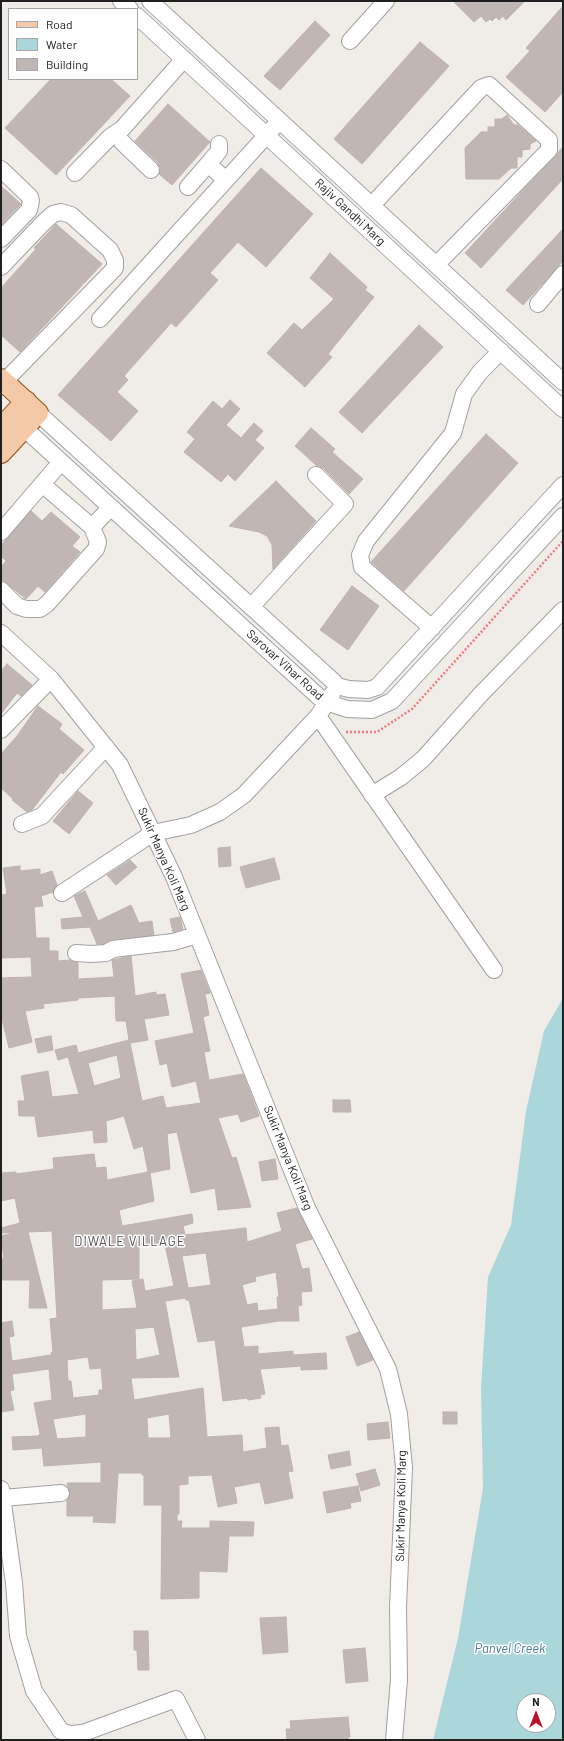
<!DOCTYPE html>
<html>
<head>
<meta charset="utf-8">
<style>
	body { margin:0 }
	#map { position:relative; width:564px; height:1741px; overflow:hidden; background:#f0ece8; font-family:Barlow,sans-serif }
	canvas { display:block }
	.frame { position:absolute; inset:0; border:2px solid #202020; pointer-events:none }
	.legend { position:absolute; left:8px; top:8px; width:130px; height:72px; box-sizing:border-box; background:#fff; border:1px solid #a6a6a6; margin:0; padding:5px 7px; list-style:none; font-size:12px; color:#202020 }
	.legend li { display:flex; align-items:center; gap:8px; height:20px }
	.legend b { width:20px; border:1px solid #a6a6a6 }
	.north { position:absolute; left:516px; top:1693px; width:40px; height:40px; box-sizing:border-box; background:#fff; border:1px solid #a6a6a6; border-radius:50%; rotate:0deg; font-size:11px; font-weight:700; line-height:16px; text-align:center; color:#202020 }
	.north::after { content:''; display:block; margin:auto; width:14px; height:18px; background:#c0112d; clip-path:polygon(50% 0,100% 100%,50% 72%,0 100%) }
</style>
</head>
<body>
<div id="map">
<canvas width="564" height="1741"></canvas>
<div class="frame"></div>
<ul class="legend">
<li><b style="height:5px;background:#f5c8a8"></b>Road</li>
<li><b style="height:11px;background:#acd7da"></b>Water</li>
<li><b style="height:11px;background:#c0b7b5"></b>Building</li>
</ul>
<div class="north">N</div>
</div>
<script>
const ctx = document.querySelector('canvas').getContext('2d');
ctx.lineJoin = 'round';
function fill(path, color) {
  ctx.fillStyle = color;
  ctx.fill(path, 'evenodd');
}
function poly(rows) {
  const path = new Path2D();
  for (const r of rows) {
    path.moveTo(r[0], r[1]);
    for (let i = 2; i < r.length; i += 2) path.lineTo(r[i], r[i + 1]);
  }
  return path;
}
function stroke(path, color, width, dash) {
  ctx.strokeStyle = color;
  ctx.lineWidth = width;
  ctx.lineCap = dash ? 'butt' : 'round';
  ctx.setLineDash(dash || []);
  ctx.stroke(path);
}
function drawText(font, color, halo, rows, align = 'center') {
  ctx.font = font + ' Barlow,sans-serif';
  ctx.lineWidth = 3;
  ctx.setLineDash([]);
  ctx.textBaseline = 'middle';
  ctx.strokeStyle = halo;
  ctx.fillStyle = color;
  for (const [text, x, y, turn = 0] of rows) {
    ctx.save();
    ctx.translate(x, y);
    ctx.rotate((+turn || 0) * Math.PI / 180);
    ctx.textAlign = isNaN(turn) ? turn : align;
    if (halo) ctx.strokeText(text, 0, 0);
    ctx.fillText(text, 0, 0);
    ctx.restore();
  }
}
const water = poly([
	[563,998,563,1740,433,1740,458,1638,483,1488,481,1388,488,1277,511,1225,526,1111,544,1031],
	[524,1701,548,1701,548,1725,524,1725]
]);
const building = poly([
	[453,1,525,1,506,20,503,16,499,20,496,17,492,21,490,19,486,22,481,16,474,22,453,1],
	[563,6,563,92,545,112,506,77,530,51,526,48,563,6],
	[315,21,330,35,280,90,264,76,315,21],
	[420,42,449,66,362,164,334,139,420,42],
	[51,79,111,79,130,96,56,175,5,128,51,79],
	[168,104,210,142,172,185,159,174,160,168,158,163,135,141,168,104],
	[507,115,514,125,518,125,536,141,530,144,530,149,522,150,522,157,517,157,517,168,511,168,499,179,466,179,465,148,481,132,488,132,488,127,495,127,495,119,502,119,507,115],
	[563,147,563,179,481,268,465,253,563,147],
	[261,168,313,214,266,267,238,242,210,273,218,280,176,327,171,323,124,376,128,380,117,392,138,411,111,441,58,395,261,168],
	[1,186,21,204,1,225,1,186],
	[56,224,102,264,20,352,1,335,1,288,36,249,34,248,56,224],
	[563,229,563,261,523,305,506,290,563,229],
	[330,253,367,287,365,290,374,297,328,354,332,357,305,387,267,353,294,323,302,330,334,299,310,278,330,253],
	[419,325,443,347,362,433,339,412,419,325],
	[230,400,240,409,226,425,241,438,254,423,263,431,255,440,264,448,235,481,228,474,221,482,184,452,195,439,187,432,213,401,222,409,230,400],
	[311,428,335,449,332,452,363,479,349,494,323,468,317,466,295,446,311,428],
	[486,434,518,463,404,591,371,562,486,434],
	[276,481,316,521,273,569,272,545,267,536,259,532,229,526,276,481],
	[31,511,42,521,51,512,80,537,72,546,80,552,45,592,38,586,26,599,1,579,1,567,6,561,1,556,1,545,31,511],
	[352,586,379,606,348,650,320,630,352,586],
	[7,664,32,685,21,696,17,693,1,714,1,671,7,664],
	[38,706,62,724,59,729,84,750,63,774,61,772,32,810,27,812,12,800,13,799,1,788,1,754,17,736,38,706],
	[78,791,93,803,69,834,53,821,78,791],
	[230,847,231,866,219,867,218,848,230,847],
	[274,858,280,879,246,888,240,867,274,858],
	[130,860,137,867,116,885,107,875,130,860],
	[20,866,20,871,40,869,40,875,52,871,57,885,53,892,41,896,43,906,34,907,36,938,49,938,49,951,58,951,58,961,70,960,78,963,78,979,114,977,112,960,131,956,135,996,156,992,156,995,165,994,169,1015,144,1019,148,1040,130,1043,142,1101,163,1096,166,1108,201,1103,196,1081,172,1087,167,1063,160,1065,155,1041,194,1033,181,974,201,970,210,993,205,994,209,1015,203,1017,210,1051,204,1052,209,1080,243,1074,259,1116,241,1122,238,1114,218,1118,232,1158,236,1157,251,1207,218,1210,215,1188,191,1193,177,1132,167,1134,170,1169,150,1173,154,1201,119,1210,122,1226,192,1214,193,1223,183,1226,185,1235,246,1228,247,1242,282,1231,277,1213,297,1208,312,1239,295,1244,302,1269,309,1268,312,1291,301,1292,302,1305,298,1306,299,1321,279,1321,241,1327,244,1347,258,1346,258,1354,293,1351,293,1355,326,1353,327,1369,301,1370,301,1366,260,1369,265,1394,260,1395,261,1398,248,1400,247,1398,223,1401,215,1340,198,1342,189,1300,186,1300,185,1298,165,1301,179,1377,131,1378,134,1400,203,1388,207,1437,242,1435,243,1452,267,1448,265,1428,279,1427,281,1446,288,1445,293,1471,288,1472,293,1498,265,1504,260,1482,234,1487,237,1503,218,1507,212,1475,188,1476,188,1484,179,1485,179,1514,177,1514,177,1521,182,1521,181,1528,210,1528,210,1521,254,1522,253,1536,229,1536,227,1572,199,1571,199,1598,161,1599,162,1505,144,1505,144,1475,142,1475,142,1473,118,1473,115,1523,93,1522,94,1516,67,1516,67,1500,70,1493,67,1483,101,1483,101,1462,44,1466,42,1448,13,1450,12,1437,38,1436,40,1434,34,1403,52,1400,49,1369,12,1374,14,1390,10,1391,14,1410,1,1412,1,1323,12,1321,14,1336,9,1337,12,1361,51,1355,51,1353,53,1352,50,1319,57,1318,52,1231,28,1232,47,1308,29,1308,30,1280,1,1280,1,1259,4,1259,1,1236,17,1232,1,1233,1,1228,20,1223,15,1198,1,1201,1,1173,16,1172,16,1174,54,1169,53,1158,94,1154,96,1168,106,1167,107,1180,148,1172,143,1146,134,1149,124,1116,106,1121,107,1142,94,1143,93,1130,38,1137,35,1116,19,1116,18,1101,25,1101,21,1076,48,1071,52,1097,79,1094,68,1057,58,1060,55,1050,76,1045,78,1053,129,1040,126,1021,116,1021,115,996,78,998,78,1000,43,1004,44,1008,25,1011,32,1042,9,1048,1,1015,1,978,32,977,31,957,2,958,1,895,7,894,3,868,20,866],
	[117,1055,121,1078,94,1086,88,1063,117,1055],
	[165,1245,174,1286,145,1291,143,1279,132,1281,137,1308,102,1310,102,1280,139,1279,139,1246,165,1245],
	[206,1253,211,1285,188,1288,182,1256,206,1253],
	[276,1272,279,1297,277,1297,278,1309,258,1311,257,1303,247,1305,242,1285,256,1281,255,1277,276,1272],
	[154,1327,160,1355,136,1360,135,1329,154,1327],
	[88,1357,90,1369,101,1368,103,1390,99,1390,99,1395,73,1398,71,1381,68,1381,67,1360,88,1357],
	[86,1414,86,1437,57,1439,53,1419,86,1414],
	[169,1414,171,1438,148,1438,147,1418,169,1414],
	[85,891,98,921,131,905,139,923,152,921,154,935,112,940,103,944,97,944,90,927,62,929,61,919,83,917,74,896,85,891],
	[180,917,183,929,173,932,170,919,180,917],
	[51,1036,53,1050,38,1053,35,1039,51,1036],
	[333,1100,350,1100,351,1112,333,1112,333,1100],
	[275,1159,278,1179,262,1181,259,1162,275,1159],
	[359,1332,373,1360,357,1366,346,1337,359,1332],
	[443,1412,457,1412,457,1424,443,1424,443,1412],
	[388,1422,390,1438,368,1440,367,1424,388,1422],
	[349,1451,351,1465,331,1469,328,1455,349,1451],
	[375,1469,380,1485,361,1491,356,1474,375,1469],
	[358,1486,361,1501,350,1503,351,1508,327,1513,323,1492,358,1486],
	[286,1617,288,1652,263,1654,260,1618,286,1617],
	[134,1631,148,1631,149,1670,138,1670,137,1650,134,1650,134,1631],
	[365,1648,368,1681,346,1683,343,1650,365,1648],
	[348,1717,350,1737,348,1737,348,1740,287,1740,286,1729,291,1729,290,1721,348,1717]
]);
const path = poly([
	[346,732,377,732,412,709,563,541]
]);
const minor = poly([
	[121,1,130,9],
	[150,1,563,382],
	[137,16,563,409],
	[350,41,386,1],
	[122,142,151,170],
	[219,144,219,151,208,164,226,180],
	[1,169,30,197,31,201,29,210,1,239],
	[75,173,110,137,122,129,184,59],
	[188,187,208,164],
	[372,205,481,88,489,85,549,140,549,150,436,265],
	[1,267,44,222,53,214,61,212,71,215,110,250,115,260,115,268,4,382],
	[538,304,563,274],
	[100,319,274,127],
	[38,413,334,682,337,686,349,689,368,690,377,687,563,485],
	[24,428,319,697,326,702,347,709,372,710,392,701,563,516],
	[92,527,111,507],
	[1,532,61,462],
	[1,590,17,606,26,609,40,609,47,604,96,549,98,542,92,527,42,484],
	[251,607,345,504,316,475],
	[432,628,362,567,360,555,366,541,453,433,464,394,480,372,501,351],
	[1,633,51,679,120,765,174,877,307,1208,388,1369,399,1414,404,1468,398,1607,399,1679,394,1740],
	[318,716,494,970],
	[1,730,51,679],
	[372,795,401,777,423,759,481,694,563,610],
	[22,824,42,816,106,747],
	[62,893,153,833,191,825,220,812,244,795,318,716,332,694],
	[76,953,91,954,106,953,113,949,173,942,197,935],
	[1,1489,14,1583,18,1636,34,1691,61,1731,70,1734,83,1733,176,1699,197,1740],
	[3,1498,61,1493]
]);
const major = poly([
	[1,379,38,413,1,453],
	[1,428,26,401]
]);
const streetNames = [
	["Rajiv Gandhi Marg",350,212,43],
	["Sarovar Vihar Road",285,665,42],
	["Sukir Manya Koli Marg",164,859,66],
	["Sukir Manya Koli Marg",288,1158,68],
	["Sukir Manya Koli Marg",401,1506,-89]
];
const neighbourhoodNames = [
	["DIWALE VILLAGE",130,1242]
];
const waterNames = [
	["Panvel Creek",510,1649]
];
fill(water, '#acd7da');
fill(building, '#c0b7b5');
stroke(building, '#c1b1ab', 1);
stroke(minor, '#a1a1a1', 18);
stroke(major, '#90500d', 22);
stroke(path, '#ef7a81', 2.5, [2, 2]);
stroke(minor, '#fff', 16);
stroke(major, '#f5c8a8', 20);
drawText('12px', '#202020', '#fff', streetNames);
ctx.letterSpacing = '1px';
drawText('13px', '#535353', '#fff', neighbourhoodNames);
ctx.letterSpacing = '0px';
drawText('italic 13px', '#4a7a92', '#fff', waterNames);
</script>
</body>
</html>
